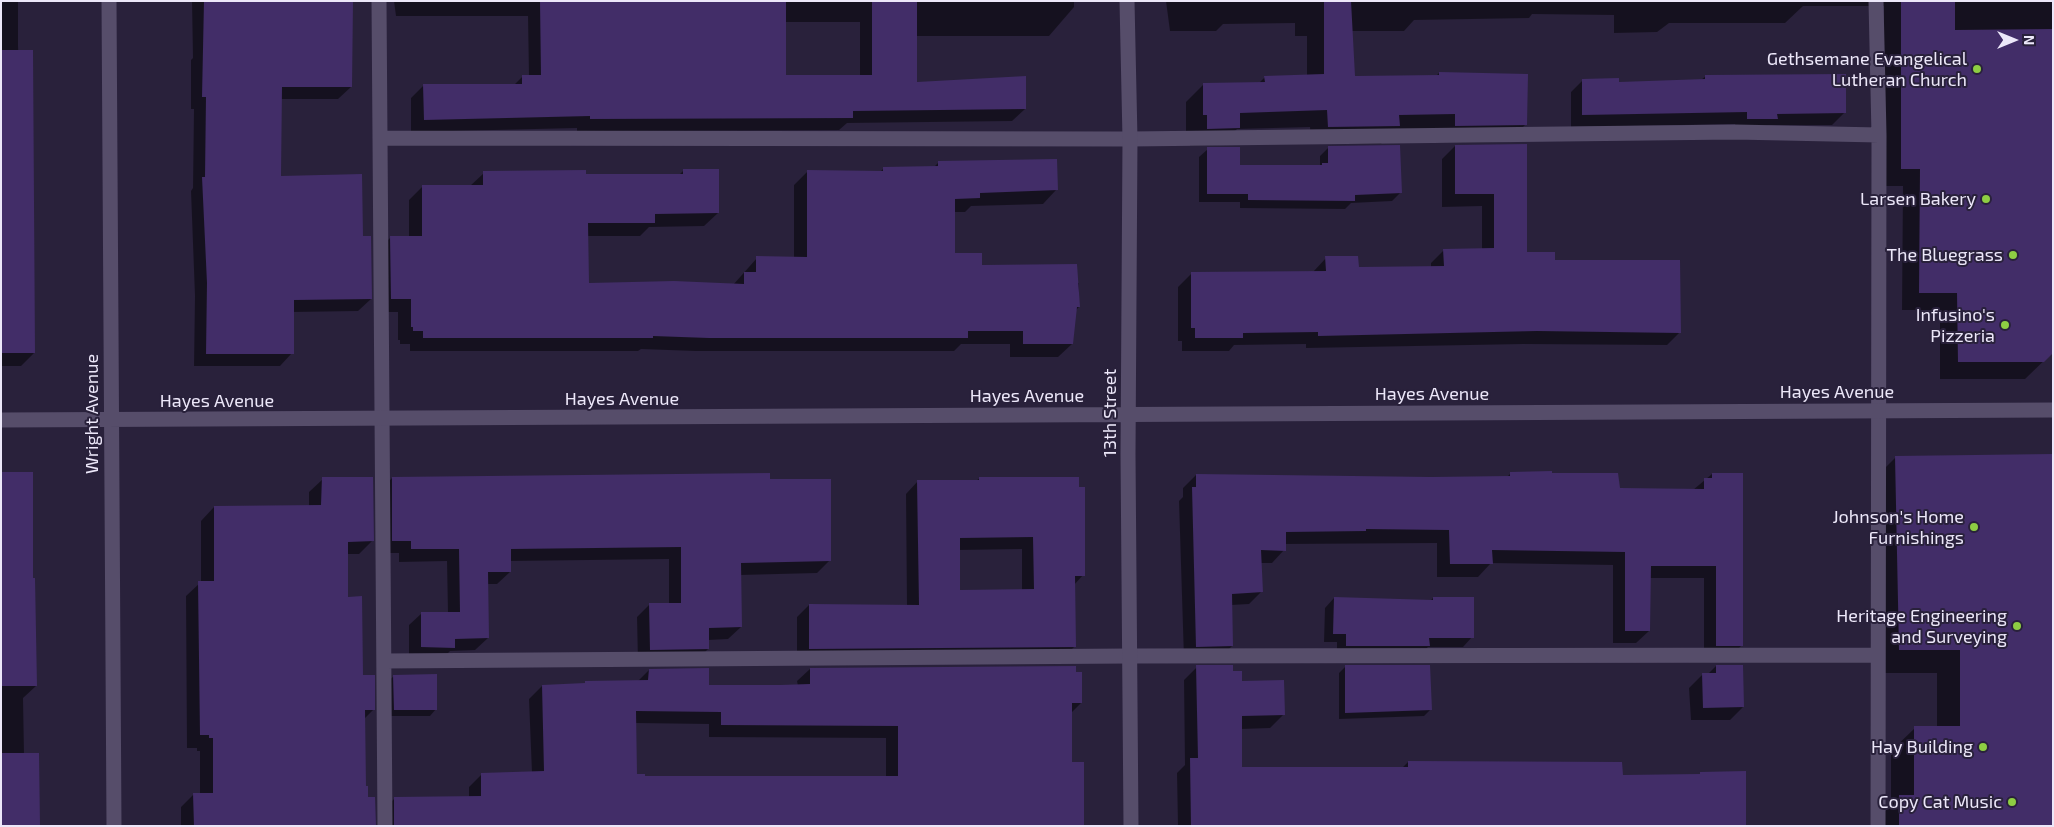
<!DOCTYPE html>
<html>
<head>
<meta charset="utf-8">
<style>
	body { margin:0 }
	#map { position:relative; width:2054px; height:827px; overflow:hidden; background:#29213b; font-family:"Exo 2",sans-serif }
	canvas { display:block }
	.frame { position:absolute; inset:0; border:2px solid #ece7f9; pointer-events:none }
	.north { position:absolute; left:1989px; top:15px; width:50px; height:50px; -webkit-text-stroke:4px #29213b; paint-order:stroke; rotate:90deg; font-size:14px; font-weight:700; line-height:20px; text-align:center; color:#ece7f9 }
	.north::after { content:''; display:block; margin:auto; width:18px; height:22px; background:#ece7f9; clip-path:polygon(50% 0,100% 100%,50% 72%,0 100%) }
</style>
</head>
<body>
<div id="map">
<canvas width="2054" height="827"></canvas>
<div class="frame"></div>
<div class="north">N</div>
</div>
<script>
const ctx = document.querySelector('canvas').getContext('2d');
ctx.lineJoin = 'round';
function fill(path, color) {
  ctx.fillStyle = color;
  ctx.fill(path, 'evenodd');
}
function poly(rows) {
  const path = new Path2D();
  for (const r of rows) {
    path.moveTo(r[0], r[1]);
    for (let i = 2; i < r.length; i += 2) path.lineTo(r[i], r[i + 1]);
  }
  return path;
}
function stroke(path, color, width, dash) {
  ctx.strokeStyle = color;
  ctx.lineWidth = width;
  ctx.lineCap = dash ? 'butt' : 'round';
  ctx.setLineDash(dash || []);
  ctx.stroke(path);
}
function drawText(font, color, halo, rows, align = 'center') {
  ctx.font = font + ' "Exo 2",sans-serif';
  ctx.lineWidth = 4;
  ctx.setLineDash([]);
  ctx.textBaseline = 'middle';
  ctx.strokeStyle = halo;
  ctx.fillStyle = color;
  for (const [text, x, y, turn = 0] of rows) {
    ctx.save();
    ctx.translate(x, y);
    ctx.rotate((+turn || 0) * Math.PI / 180);
    ctx.textAlign = isNaN(turn) ? turn : align;
    if (halo) ctx.strokeText(text, 0, 0);
    ctx.fillText(text, 0, 0);
    ctx.restore();
  }
}
const shadow = poly([
	[1,1,18,1,18,46,34,353,21,366,1,366],
	[192,1,352,1,351,87,338,99,281,99,280,177,371,299,358,311,293,312,292,353,280,366,194,366,195,296,191,191,193,188,194,109,191,109,191,60,193,58],
	[394,1,1074,1,1074,7,1049,36,916,36,916,83,1025,109,1012,121,847,123,839,130,577,131,577,128,411,132,411,98,424,85,514,85,523,76,529,76,528,16,396,16],
	[785,22,860,22,860,76,785,76],
	[1166,1,2053,1,2053,352,2025,379,1940,379,1940,310,1902,310,1903,186,1884,186,1884,6,1803,6,1785,23,1669,23,1657,32,1614,33,1614,15,1532,14,1529,18,1414,20,1404,31,1351,31,1354,77,1436,76,1439,73,1526,124,1508,142,1438,143,1438,131,1392,132,1381,144,1311,144,1310,127,1237,129,1221,145,1190,146,1190,132,1186,132,1186,102,1204,84,1258,84,1265,77,1307,75,1307,36,1295,36,1295,23,1223,24,1216,31,1170,31],
	[1706,76,1845,112,1832,125,1770,125,1735,131,1735,124,1571,127,1571,92,1583,80,1618,83,1701,80],
	[1526,145,1526,254,1554,261,1680,332,1667,345,1524,344,1306,348,1306,344,1234,345,1229,351,1182,351,1182,341,1178,341,1178,287,1191,274,1313,272,1326,258,1357,269,1431,267,1431,263,1444,250,1482,250,1482,206,1442,207,1442,159,1455,146],
	[1329,147,1401,192,1392,201,1351,203,1345,209,1240,208,1240,202,1199,202,1199,157,1208,149,1239,166,1320,166,1320,156],
	[938,163,1056,190,1043,204,971,206,965,212,954,212,954,254,980,266,1079,283,1079,307,1075,311,1072,344,1058,357,1010,357,1010,344,961,344,954,351,695,351,641,349,638,351,410,351,410,344,400,344,400,340,398,340,398,312,377,312,377,251,391,237,409,237,409,200,423,186,470,186,484,173,679,175,684,170,718,213,704,226,649,227,640,236,587,236,588,284,733,285,757,258,794,258,794,185,808,171,880,172,884,168,933,168],
	[1896,457,2053,826,1876,826,1876,820,1891,805,1891,751,1915,728,1937,728,1937,673,1876,673,1872,481],
	[1,473,32,580,36,686,23,698,24,754,1,826],
	[1511,473,1551,475,1618,490,1693,490,1712,474,1742,645,1729,658,1704,658,1704,578,1650,578,1649,631,1636,643,1613,643,1613,565,1491,563,1478,577,1437,577,1437,543,1284,544,1284,550,1272,563,1260,563,1261,592,1249,604,1231,605,1232,646,1219,659,1184,659,1179,501,1183,497,1183,488,1196,475,1431,478,1507,477],
	[392,478,768,480,830,560,817,573,740,575,741,627,728,639,708,640,708,649,695,662,638,662,637,617,650,604,669,604,669,559,510,561,510,572,497,584,487,584,488,638,475,650,450,651,441,660,409,660,409,625,422,613,448,613,447,561,399,562,399,553,380,553,380,491],
	[980,478,1083,575,1074,585,1075,646,1062,659,797,661,797,617,809,605,907,606,906,494,918,481,976,481],
	[1022,549,1022,591,959,592,958,550],
	[323,479,372,541,359,554,347,554,347,598,362,676,374,709,364,719,365,787,374,826,181,826,181,807,194,794,200,794,200,751,197,751,197,748,187,748,186,596,201,582,201,521,214,507,309,506,309,492],
	[1334,598,1430,601,1433,598,1472,637,1463,647,1428,647,1419,655,1337,655,1337,642,1324,642,1325,608],
	[1346,666,1430,710,1424,716,1339,719,1339,673],
	[1716,666,1743,707,1730,720,1691,720,1689,688,1703,674,1708,674],
	[1197,667,1232,673,1240,683,1283,715,1270,728,1241,729,1241,769,1402,768,1408,762,1621,776,1698,776,1701,773,1744,826,1178,826,1177,773,1185,765,1184,680],
	[810,669,1081,703,1071,713,1071,763,1083,826,382,826,382,811,395,798,469,797,469,787,481,775,532,773,529,699,542,686,638,681,649,670,708,686,798,686,797,681],
	[635,723,709,724,709,737,886,738,886,778,644,778,635,775],
	[394,676,436,709,430,716,388,716,387,682]
]);
const building = poly([
	[204,1,353,1,352,87,282,87,281,176,362,174,363,236,371,236,372,299,294,300,294,354,206,354,207,283,202,177,205,177,206,97,202,97],
	[540,1,786,1,786,75,872,75,872,1,917,1,917,82,1026,76,1026,109,853,111,853,118,590,119,590,116,424,120,423,84,522,84,522,75,541,75],
	[1324,1,1351,1,1355,76,1439,75,1439,72,1528,74,1527,125,1455,126,1455,114,1399,115,1400,126,1328,127,1327,110,1240,113,1240,128,1207,129,1207,115,1203,115,1203,83,1265,82,1264,76,1324,74],
	[1901,1,1955,1,1955,30,2053,29,2053,353,2044,362,1958,362,1957,293,1919,293,1920,169,1901,169],
	[1,50,33,50,35,353,1,353],
	[1846,74,1846,113,1777,114,1778,119,1747,119,1747,112,1582,115,1582,79,1619,78,1619,82,1705,79,1705,75],
	[1527,144,1527,252,1555,252,1555,260,1680,260,1681,333,1537,331,1318,336,1318,332,1243,333,1243,338,1195,338,1195,328,1191,328,1191,272,1326,271,1325,256,1358,256,1359,267,1444,266,1443,249,1494,248,1494,194,1455,194,1455,145],
	[1400,145,1402,193,1355,195,1355,201,1248,200,1248,194,1207,194,1207,147,1240,147,1240,165,1322,165,1322,163,1328,163,1328,146],
	[1057,159,1058,190,980,193,980,198,955,199,955,253,982,253,982,265,1077,264,1080,307,1077,307,1073,344,1023,344,1023,331,968,331,968,338,709,338,653,336,653,338,423,338,423,331,413,331,413,327,411,327,411,299,391,299,390,236,422,236,422,185,483,185,483,171,586,170,586,174,683,174,683,169,719,169,719,213,655,214,655,223,588,223,589,283,674,281,744,284,744,272,756,272,756,256,807,257,807,170,883,171,883,167,938,166,938,161],
	[2053,454,2053,826,1899,826,1899,795,1914,795,1914,726,1960,726,1960,650,1899,650,1895,456],
	[1552,471,1552,473,1618,473,1620,488,1704,489,1704,478,1712,478,1712,473,1743,473,1743,646,1716,646,1716,566,1651,566,1650,631,1625,631,1625,552,1492,550,1493,564,1450,564,1449,530,1366,529,1366,531,1286,532,1286,551,1261,550,1263,592,1232,594,1233,646,1196,647,1192,487,1196,487,1196,474,1431,477,1510,476,1510,472],
	[1,472,33,472,33,578,35,578,37,686,1,686],
	[770,473,770,479,831,479,831,561,741,563,742,627,709,628,709,649,650,650,649,603,681,603,681,547,511,549,511,572,488,572,489,638,455,639,455,648,421,647,421,612,460,612,459,549,411,549,411,541,392,541,392,477],
	[322,477,373,477,374,541,348,542,348,597,362,596,363,675,375,675,375,710,365,710,366,786,368,786,368,797,375,797,376,826,194,826,193,793,213,793,213,738,209,738,209,735,200,735,198,581,214,581,214,506,321,505],
	[979,477,1079,477,1079,487,1085,487,1085,576,1075,576,1076,647,809,649,809,604,919,605,917,480,979,480],
	[1033,537,1034,589,960,590,960,538],
	[1334,597,1433,600,1433,597,1474,597,1474,638,1429,638,1430,646,1346,646,1346,634,1333,634],
	[1196,665,1233,665,1233,671,1242,671,1242,681,1284,680,1285,715,1242,716,1242,767,1408,767,1408,761,1622,762,1623,775,1700,774,1700,772,1746,771,1746,826,1191,826,1190,758,1198,758],
	[1345,665,1430,665,1432,710,1345,713],
	[1716,665,1743,665,1744,707,1703,708,1702,673,1716,673],
	[1076,666,1076,672,1082,672,1082,703,1072,703,1072,762,1084,762,1084,826,394,826,394,797,481,796,481,773,544,771,542,685,585,683,585,681,648,680,649,669,709,668,709,685,780,685,810,684,810,668],
	[636,711,721,712,721,725,898,726,898,776,645,776,645,774,637,774],
	[437,674,437,710,394,710,393,675],
	[1,753,39,753,40,826,1,826]
]);
const lane = poly([
	[379,1,385,826],
	[1876,1,1879,135,1878,826],
	[382,138,1130,139,1735,132,1879,135],
	[384,661,1130,656,1877,655]
]);
const street = poly([
	[109,1,114,826],
	[1127,1,1130,139,1128,454,1131,826],
	[1,420,2053,410]
]);
const markers = [
	[1977,69,5,"#8ece43"],
	[1986,199,5,"#8ece43"],
	[2013,255,5,"#8ece43"],
	[2005,325,5,"#8ece43"],
	[1974,527,5,"#8ece43"],
	[2017,626,5,"#8ece43"],
	[1983,747,5,"#8ece43"],
	[2012,802,5,"#8ece43"]
];
const poiNames = [
	["Gethsemane Evangelical",1967,59],
	["Lutheran Church",1967,80],
	["Larsen Bakery",1976,199],
	["The Bluegrass",2003,255],
	["Infusino's",1995,315],
	["Pizzeria",1995,336],
	["Johnson's Home",1964,517],
	["Furnishings",1964,538],
	["Heritage Engineering",2007,616],
	["and Surveying",2007,637],
	["Hay Building",1973,747],
	["Copy Cat Music",2002,802]
];
const streetNames = [
	["Hayes Avenue",1837,392],
	["Hayes Avenue",1432,394],
	["Hayes Avenue",1027,396],
	["Hayes Avenue",622,399],
	["Hayes Avenue",217,401],
	["13th Street",1110,413,-90],
	["Wright Avenue",92,414,-90]
];
fill(shadow, '#0007');
fill(building, '#422d68');
stroke(lane, '#564d6a', 15);
stroke(street, '#564d6a', 15);
for (const [x, y, r, color] of markers) {
  const dot = new Path2D();
  dot.arc(x, y, r, 0, 2 * Math.PI);
  ctx.fillStyle = color;
  ctx.fill(dot);
  stroke(dot, '#29213b', 2);
}
drawText('18px', '#ece7f9', '#29213b', poiNames, 'right');
drawText('18px', '#ece7f9', '#29213b', streetNames);
</script>
</body>
</html>
